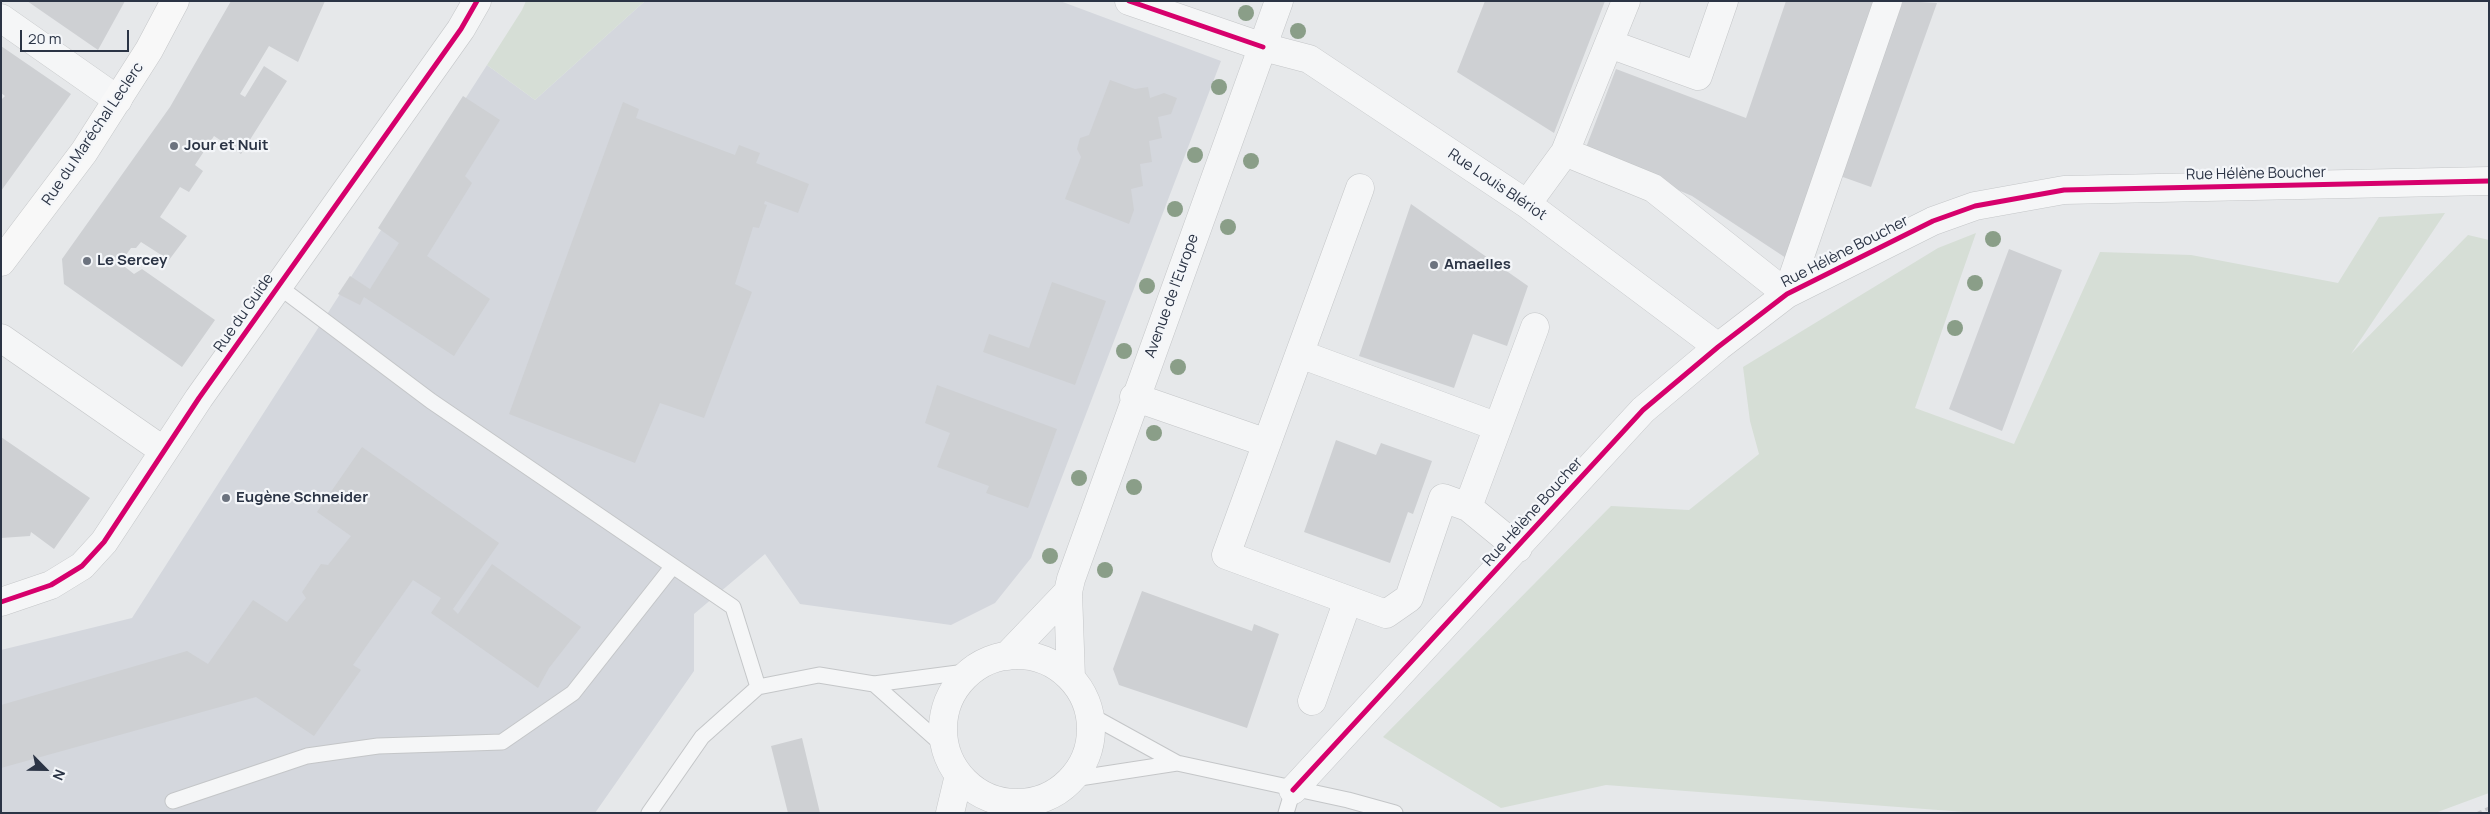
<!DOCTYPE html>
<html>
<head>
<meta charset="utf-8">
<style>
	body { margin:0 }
	#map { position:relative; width:2490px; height:814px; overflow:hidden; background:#e6e8ea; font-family:Manrope,sans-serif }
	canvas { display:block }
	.frame { position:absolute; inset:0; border:2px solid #2b3445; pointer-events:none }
	.north { position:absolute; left:20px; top:744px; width:50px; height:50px; -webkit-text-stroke:4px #f4f6f9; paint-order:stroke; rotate:113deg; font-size:14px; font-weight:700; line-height:20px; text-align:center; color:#2b3445 }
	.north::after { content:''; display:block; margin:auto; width:18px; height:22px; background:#2b3445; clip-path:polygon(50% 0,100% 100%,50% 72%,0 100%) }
	.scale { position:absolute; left:20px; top:30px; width:109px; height:22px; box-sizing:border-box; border:2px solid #2b3445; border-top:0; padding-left:6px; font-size:15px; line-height:18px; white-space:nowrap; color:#2b3445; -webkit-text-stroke:4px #f4f6f9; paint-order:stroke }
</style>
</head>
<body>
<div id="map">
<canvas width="2490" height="814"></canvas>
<div class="frame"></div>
<div class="north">N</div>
<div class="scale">20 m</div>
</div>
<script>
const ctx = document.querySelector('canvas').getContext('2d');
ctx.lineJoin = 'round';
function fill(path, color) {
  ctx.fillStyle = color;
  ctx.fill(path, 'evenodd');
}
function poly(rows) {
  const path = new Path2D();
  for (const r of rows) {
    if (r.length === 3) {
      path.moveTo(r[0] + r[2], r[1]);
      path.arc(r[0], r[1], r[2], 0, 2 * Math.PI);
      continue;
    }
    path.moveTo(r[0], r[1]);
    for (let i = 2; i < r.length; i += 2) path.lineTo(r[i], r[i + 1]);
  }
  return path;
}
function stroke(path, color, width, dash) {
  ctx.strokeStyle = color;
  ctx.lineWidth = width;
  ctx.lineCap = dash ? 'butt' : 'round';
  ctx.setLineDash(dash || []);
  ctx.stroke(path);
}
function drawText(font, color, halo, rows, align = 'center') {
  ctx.font = font + ' Manrope,sans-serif';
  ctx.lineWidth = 4.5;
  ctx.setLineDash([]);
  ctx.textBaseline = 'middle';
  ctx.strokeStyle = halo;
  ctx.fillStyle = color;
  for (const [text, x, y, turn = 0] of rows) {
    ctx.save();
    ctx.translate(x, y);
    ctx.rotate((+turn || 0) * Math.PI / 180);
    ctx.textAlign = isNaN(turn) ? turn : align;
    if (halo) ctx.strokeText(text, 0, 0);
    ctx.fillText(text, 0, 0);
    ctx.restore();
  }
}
const built = poly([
	[645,1,1060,1,1221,61,1031,558,995,603,951,625,800,604,765,554,694,614,694,671,595,813,1,813,1,650,132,618,487,65,535,100]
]);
const green = poly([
	[526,1,645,1,535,100,487,65,522,10],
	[2445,213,2351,354,2468,235,2489,240,2489,793,2435,813,1978,813,1606,785,1501,808,1383,737,1611,506,1689,510,1759,454,1750,421,1743,367,1938,248,1976,233,1915,408,2014,444,2100,252,2191,255,2338,283,2379,217]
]);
const building = poly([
	[27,1,125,1,98,50],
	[231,1,325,1,298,62,269,46,240,94,245,97,264,66,287,81,241,154,214,136,195,165,203,171,189,192,180,187,160,217,187,236,169,260,141,242,136,248,131,248,120,263,134,274,142,269,215,320,182,367,64,284,62,259,170,107],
	[1485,1,1605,1,1554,133,1457,72],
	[1786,1,1878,1,1786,258,1692,196,1585,150,1616,69,1746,118],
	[1903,1,1937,3,1871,187,1840,176],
	[1,46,71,94,1,191,1,100,5,96,1,93],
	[1110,80,1135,89,1148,87,1150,98,1164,93,1177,98,1171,114,1158,117,1162,138,1149,141,1152,162,1140,164,1143,186,1131,189,1134,210,1129,224,1065,199,1081,157,1077,149,1080,138,1089,135],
	[463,96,500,120,465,176,472,183,427,256,490,299,454,356,364,297,360,305,338,294,350,276,370,289,399,243,378,228],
	[623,102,639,109,636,118,735,155,739,145,760,153,756,163,809,184,798,213,765,201,764,204,767,205,759,228,753,227,735,284,752,292,704,418,660,403,635,463,509,414],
	[1411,204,1528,286,1507,346,1473,334,1454,388,1359,356],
	[2009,249,2062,270,2002,431,1949,409],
	[1052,282,1106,301,1075,385,983,352,989,334,1029,348],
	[937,385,1057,429,1028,508,986,493,989,486,937,467,950,433,925,423],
	[1,437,90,498,54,549,31,532,30,536,1,538],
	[1336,440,1376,455,1381,443,1432,461,1413,514,1408,512,1390,563,1304,532],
	[362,447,499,543,453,609,458,614,492,564,581,627,549,668,538,688,431,613,441,598,413,580,353,665,361,670,314,736,256,697,1,768,1,705,187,651,208,664,253,600,287,622,306,598,302,592,321,564,328,565,351,536,317,512],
	[1142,591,1252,631,1254,624,1279,634,1247,728,1119,685,1113,669],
	[802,738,820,813,788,813,771,746]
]);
const path = poly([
	[2478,813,2489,808]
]);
const service = poly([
	[278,286,431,401,733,607,758,687],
	[874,684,946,748],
	[1090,715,1177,763,1348,800,1395,813],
	[1073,779,1177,763],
	[173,801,307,756,378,746,502,742,573,693,673,566],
	[649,813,702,737,758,687,819,675,874,684,973,671],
	[1286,813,1293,790]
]);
const minor = poly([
	[1129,1,1263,47,1309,59,1527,204,1718,347],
	[1,18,118,100],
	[1610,44,1698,76,1724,1],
	[1565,152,1653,188,1787,294,1888,1],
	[1360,188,1226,555,1386,614,1409,598,1443,498,1468,507],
	[1527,204,1565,152,1626,1],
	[1,338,164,451],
	[1300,354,1498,427],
	[1134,397,1267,443],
	[1518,548,1468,507,1535,327],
	[1,602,51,585,82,566,104,542,199,398,461,29,477,1],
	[1017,729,74],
	[1007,656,1068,592],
	[1071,678,1068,592,1071,579,1279,1],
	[1312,701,1348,600],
	[1293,790,1643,410,1718,347,1787,294,1933,221,1975,206,2064,190,2489,181],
	[950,813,959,775]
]);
const secondary = poly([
	[1,262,84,152,149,50,175,1]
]);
const cycleway = poly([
	[1129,1,1263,47],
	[1,602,51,585,82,566,104,542,199,398,461,29,477,1],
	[1293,790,1643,410,1718,347,1787,294,1933,221,1975,206,2064,190,2489,181]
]);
const trees = [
	[1246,13],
	[1298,31],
	[1219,87],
	[1195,155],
	[1251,161],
	[1175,209],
	[1228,227],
	[1993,239],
	[1975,283],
	[1147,286],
	[1955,328],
	[1124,351],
	[1178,367],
	[1154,433],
	[1079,478],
	[1134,487],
	[1050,556],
	[1105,570]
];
const markers = [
	[174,146,5,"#6c737f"],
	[87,261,5,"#6c737f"],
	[1434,265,5,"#6c737f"],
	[226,498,5,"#6c737f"]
];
const streetNames = [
	["Rue du Maréchal Leclerc",93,134,-56],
	["Rue Hélène Boucher",2256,174,-1],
	["Rue Louis Blériot",1497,185,34],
	["Rue Hélène Boucher",1845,252,-27],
	["Avenue de l'Europe",1172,296,-70],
	["Rue du Guide",244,313,-55],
	["Rue Hélène Boucher",1533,512,-48]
];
const poiNames = [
	["Jour et Nuit",184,146],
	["Le Sercey",97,261],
	["Amaelles",1444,265],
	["Eugène Schneider",236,498]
];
fill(built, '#d4d7dd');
fill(green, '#d6ded6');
fill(building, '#ced0d3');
stroke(service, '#c4c6c8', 17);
stroke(minor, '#c4c6c8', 29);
stroke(secondary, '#c4c6c8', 29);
stroke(path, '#c5c6ca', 3, [4, 4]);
stroke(service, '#f5f6f7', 15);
stroke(minor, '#f5f6f7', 28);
stroke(secondary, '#f8f8f8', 28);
stroke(cycleway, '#d6006c', 5);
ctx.fillStyle = '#8a9e88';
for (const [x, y] of trees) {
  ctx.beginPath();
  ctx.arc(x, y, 8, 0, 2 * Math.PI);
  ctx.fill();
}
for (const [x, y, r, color] of markers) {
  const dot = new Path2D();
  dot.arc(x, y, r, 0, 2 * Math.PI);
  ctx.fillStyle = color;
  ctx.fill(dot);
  stroke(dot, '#f4f6f9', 2);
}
drawText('15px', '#2b3445', '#f4f6f9', streetNames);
drawText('bold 15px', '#2b3445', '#f4f6f9', poiNames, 'left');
</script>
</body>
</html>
